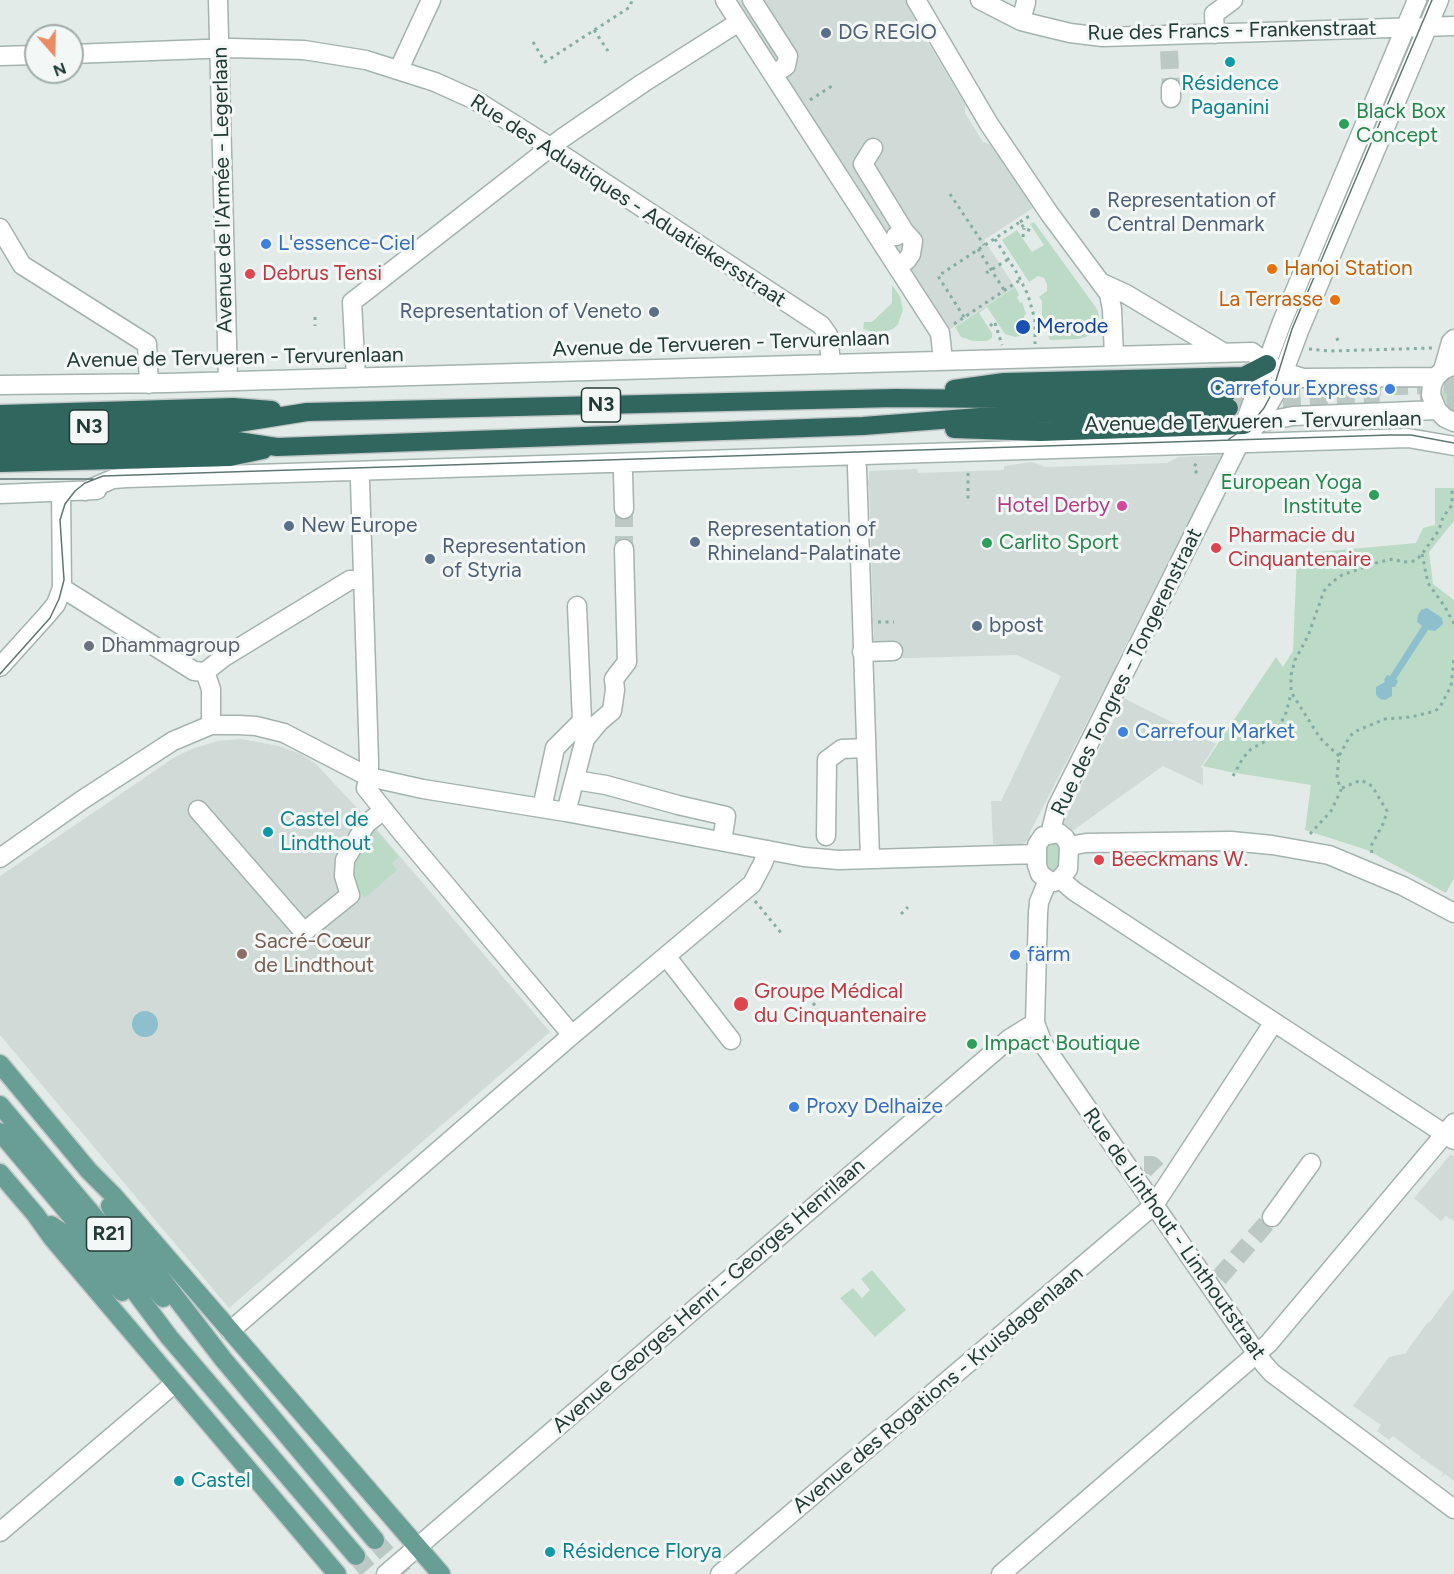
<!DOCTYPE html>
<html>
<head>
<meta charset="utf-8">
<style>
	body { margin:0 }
	#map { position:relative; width:1454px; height:1574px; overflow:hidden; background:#e2ebe8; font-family:Figtree,sans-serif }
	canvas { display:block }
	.north { position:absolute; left:24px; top:24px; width:60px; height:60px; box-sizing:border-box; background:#f3f8f6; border:2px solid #a0aca9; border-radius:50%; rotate:160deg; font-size:16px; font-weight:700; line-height:24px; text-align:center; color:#233b36 }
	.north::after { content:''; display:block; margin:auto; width:21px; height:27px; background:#e98c62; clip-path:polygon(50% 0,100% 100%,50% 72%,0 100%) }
</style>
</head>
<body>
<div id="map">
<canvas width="1454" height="1574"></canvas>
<div class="north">N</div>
</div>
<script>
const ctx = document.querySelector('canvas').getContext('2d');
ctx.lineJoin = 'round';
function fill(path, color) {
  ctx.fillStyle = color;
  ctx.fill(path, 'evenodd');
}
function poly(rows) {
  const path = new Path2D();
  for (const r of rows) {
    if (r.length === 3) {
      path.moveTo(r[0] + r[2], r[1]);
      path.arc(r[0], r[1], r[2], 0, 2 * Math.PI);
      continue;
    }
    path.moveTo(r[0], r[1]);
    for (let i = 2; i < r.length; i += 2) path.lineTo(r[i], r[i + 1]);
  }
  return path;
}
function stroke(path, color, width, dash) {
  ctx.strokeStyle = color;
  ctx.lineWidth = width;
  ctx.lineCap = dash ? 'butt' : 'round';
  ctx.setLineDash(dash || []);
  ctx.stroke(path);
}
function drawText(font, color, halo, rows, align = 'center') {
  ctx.font = font + ' Figtree,sans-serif';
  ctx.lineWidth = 6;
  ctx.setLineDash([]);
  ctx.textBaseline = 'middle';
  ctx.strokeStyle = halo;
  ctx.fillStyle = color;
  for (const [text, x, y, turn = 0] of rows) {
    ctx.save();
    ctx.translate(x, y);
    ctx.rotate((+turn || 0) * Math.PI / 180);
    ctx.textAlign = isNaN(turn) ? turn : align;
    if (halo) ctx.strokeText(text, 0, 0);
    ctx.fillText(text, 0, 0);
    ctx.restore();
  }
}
const built = poly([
	[737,0,909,0,922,23,918,26,965,104,965,113,983,142,992,145,1033,208,984,240,1015,287,949,330,760,37,756,38,735,6,739,4],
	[1224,455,1200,510,1194,512,1117,662,1121,665,1107,692,1103,691,1029,834,1033,837,1020,846,1000,848,999,844,993,844,991,801,1001,801,1061,676,1017,655,874,659,874,641,869,641,870,637,874,636,873,623,869,622,869,618,873,618,869,485,865,485,865,481,869,480,869,471,917,469,918,473,1004,470,1004,466,1032,462,1046,467,1167,463,1178,457],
	[1121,697,1216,744,1201,767,1203,769,1203,785,1163,766,1071,832,1062,821,1064,808,1069,810,1123,701,1120,699],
	[241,739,279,746,301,754,316,764,374,826,550,1032,229,1308,0,1035,0,876,175,757,192,749,217,741],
	[1450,1155,1454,1156,1454,1221,1446,1216,1441,1221,1414,1198],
	[1454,1289,1454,1481,1445,1474,1441,1478,1443,1473,1422,1458,1419,1460,1421,1457,1393,1436,1389,1440,1382,1435,1377,1431,1381,1425,1353,1406,1389,1357,1407,1353,1406,1352,1428,1322,1429,1323]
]);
const green = poly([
	[1034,222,1097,309,1099,316,1097,326,1086,337,1078,339,1050,340,1042,322,1042,301,1039,297,1047,291,1047,284,1044,278,1038,276,1029,282,1002,240,1017,230,1032,252,1044,245,1030,224],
	[892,285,900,296,903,310,898,324,893,329,878,334,863,329,864,322,872,322,892,303],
	[1015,287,1019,295,1017,297,1020,303,1022,302,1026,314,1024,316,1025,323,1028,322,1023,335,1015,337,1005,334,987,307,979,313,992,333,992,338,987,341,973,341,961,337,955,327],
	[1454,376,1454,411,1447,406,1442,394,1445,382],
	[1435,488,1454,488,1454,521,1429,552,1433,584,1454,600,1454,878,1446,893,1367,850,1305,830,1311,785,1230,772,1203,766,1276,657,1283,667,1293,651,1297,554,1416,543,1423,528,1435,525],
	[374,828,399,857,392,863,397,870,365,898,356,888,349,860,368,833],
	[1053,842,1061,848,1062,866,1054,872,1048,870,1045,864,1045,851,1047,845],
	[872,1270,906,1310,875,1337,840,1298,853,1288,862,1298,870,1290,861,1279]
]);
const water = poly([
	[1427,608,1442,618,1443,624,1435,631,1428,630,1396,679,1398,681,1395,687,1392,687,1392,696,1385,700,1380,699,1376,695,1376,687,1385,682,1384,680,1387,675,1390,676,1422,626,1417,622,1418,615,1421,610],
	[145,1024,13]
]);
const minorTunnel = poly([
	[1169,51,1171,88],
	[624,509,624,549],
	[1144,1165,1152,1165,1157,1170],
	[1219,1278,1272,1217]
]);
const majorTunnel = poly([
	[375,1540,404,1574],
	[356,1556,371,1574]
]);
const highwayTunnel = poly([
	[1228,392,1454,384],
	[1420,402,1454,401],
	[1229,408,1380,404]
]);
const path = poly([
	[594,30,608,51],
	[533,42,545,62,630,7,632,0],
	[810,100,832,86],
	[950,194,984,245],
	[1020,222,1031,215],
	[1023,237,1024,228],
	[995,239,1017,273,1028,295,1035,320,1035,344],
	[978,249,1004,290],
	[986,273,1007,260],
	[315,317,315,326],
	[964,317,938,276,1020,222,1024,228,1031,231],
	[995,323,1002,345],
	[954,324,1020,280],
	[990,324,995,328],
	[1336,340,1342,337],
	[1309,349,1330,351,1432,348],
	[1194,464,1200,468],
	[968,473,968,499],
	[1195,473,1200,468],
	[1422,554,1428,583,1445,607,1454,624],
	[878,622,894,622],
	[1339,756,1320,738,1291,692,1291,675,1295,660,1308,636,1324,591,1332,582,1342,575,1379,562,1393,559,1403,562,1415,561,1422,554,1439,530,1443,517,1452,505,1452,489],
	[1233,776,1243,758,1251,749,1266,741,1276,730,1285,716,1291,694],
	[1342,788,1361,780,1372,786,1387,811,1384,822,1371,846,1372,854],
	[1310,834,1331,811,1341,790,1337,778,1339,756,1350,736,1356,731,1385,719,1411,717,1435,711,1440,707,1451,686,1454,658],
	[755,901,782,934],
	[901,914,908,907],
	[813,1003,829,1022]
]);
const minor = poly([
	[218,0,228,381],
	[725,0,940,333,943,360],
	[752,0,788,56,786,66,774,74],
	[916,0,989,124,1049,213,1109,294,1112,309,1114,356],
	[980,0,1021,21,1037,25,1070,33,1103,37,1454,26],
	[1021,21,1026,2],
	[1215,34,1214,14,1233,0],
	[72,54,232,48,304,50,366,60,435,82,475,100,550,147,821,325,828,335,831,363],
	[0,56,36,55],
	[399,69,431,0],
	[1171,88,1171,98],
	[873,148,863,164,904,231],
	[0,228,22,265,147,344,149,384],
	[896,236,904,231,913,241,911,254,907,260,898,266],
	[1102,283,1126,294,1221,351],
	[1454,365,1443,370,1436,377,1432,385,1431,395,1437,410,1445,418,1454,422],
	[1443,370,1451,342,1454,339],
	[356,378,352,302,561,139,643,83,739,22],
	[0,385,167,383,1252,352,1267,364,1278,370,1303,378,1436,377],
	[1251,424,1293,416,1437,410],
	[1243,441,1258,423,1276,392,1299,331,1439,0],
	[857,467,870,858],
	[623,473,624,509],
	[360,481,369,761,369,777,366,788,403,834,572,1035],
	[85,491,113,479,127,478,1408,438,1454,446],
	[0,494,97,490],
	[62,588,194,671,205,672,211,689,211,725],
	[862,652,893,651],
	[0,667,46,616,56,604,62,588,61,492],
	[205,672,224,657,350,580,362,580],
	[575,780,606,785,678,805,726,816,722,841],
	[542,808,555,748,582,721,577,606],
	[198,810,304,932,350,895,344,876,345,860,366,824,384,810],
	[566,812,585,739,599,722,612,711,615,690,614,679,627,662,624,549],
	[1059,833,1065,838,1069,846,1068,869,1060,879,1054,882,1048,880,1040,874,1037,865,1037,845,1043,836,1059,833],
	[1050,834,1057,807,1238,446,1244,425,1282,322,1417,0],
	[826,836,827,760,842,749,866,748],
	[1069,846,1086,843,1231,841,1272,845,1329,855,1403,886,1454,913],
	[0,858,82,800,173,741,211,725,239,725,256,726,284,733,369,777,423,789,566,812,804,857,839,860,1036,854],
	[1060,879,1074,891,1454,1140],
	[1048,880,1039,902,1038,913,1035,1023,1043,1044,1264,1364,1272,1373,1454,1509],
	[666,956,731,1040],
	[1272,1217,1311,1163],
	[230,1331,572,1035,752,884,763,863,768,850],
	[0,1532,175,1383],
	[386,1574,1009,1039,1035,1023],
	[720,1574,1154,1205,1274,1022],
	[1001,1574,1269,1343,1454,1123]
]);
const major = poly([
	[0,1064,89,1171,113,1195,441,1574],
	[0,1105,163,1298],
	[0,1132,136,1293,169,1337,356,1556],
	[0,1173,35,1214,53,1239,337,1574],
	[110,1206,134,1243,223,1359,375,1540],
	[51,1225,63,1233,122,1292]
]);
const highway = poly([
	[954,389,1004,382,1244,376,1267,364],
	[0,414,233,407,272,410],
	[0,429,232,424,307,412,895,398,1003,399,1228,392],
	[954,429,1040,432,1244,425],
	[0,446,231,440,277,447,863,426,1005,415,1229,408],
	[0,463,230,457,263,450]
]);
const tram = poly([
	[1229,439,1251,424,1264,408,1272,393,1292,329,1432,0],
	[0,479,93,479],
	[0,674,50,618,59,599,64,580,60,520,65,504,75,491,85,483,103,476,1390,435,1411,435,1454,443]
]);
const markers = [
	[826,33,6,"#5c6f8a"],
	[1230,62,6,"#0f9aa8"],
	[1344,124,6,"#2e9e5b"],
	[1095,213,6,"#5c6f8a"],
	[266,244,6,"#3f7fe0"],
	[1272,269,6,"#e8710a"],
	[250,274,6,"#e0444e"],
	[1335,300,6,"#e8710a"],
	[654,312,6,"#5c6f8a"],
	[1023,327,8,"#1a4fb4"],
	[1390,389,6,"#3f7fe0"],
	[1374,495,6,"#2e9e5b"],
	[1122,506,6,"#d1479c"],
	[289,526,6,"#5c6f8a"],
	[695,542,6,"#5c6f8a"],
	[987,543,6,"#2e9e5b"],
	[1216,548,6,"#e0444e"],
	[430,559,6,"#5c6f8a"],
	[977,626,6,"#5c6f8a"],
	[89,646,6,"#6b7280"],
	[1123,732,6,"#3f7fe0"],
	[268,832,6,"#0f9aa8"],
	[1099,860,6,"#e0444e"],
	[242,954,6,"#8d6e63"],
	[1015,955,6,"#3f7fe0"],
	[741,1004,8,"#e0444e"],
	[972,1044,6,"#2e9e5b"],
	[794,1107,6,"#3f7fe0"],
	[179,1481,6,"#0f9aa8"],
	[550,1552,6,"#0f9aa8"]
];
const shields = [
	[601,405,39],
	[89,427,39],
	[109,1234,45]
];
const shieldNames = [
	["N3",601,405],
	["N3",89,427],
	["R21",109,1234]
];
const streetNames = [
	["Rue des Francs - Frankenstraat",1232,31,-1],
	["Avenue de l'Armée - Legerlaan",223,190,-91],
	["Rue des Aduatiques - Aduatiekersstraat",628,201,33],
	["Avenue de Tervueren - Tervurenlaan",721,344,-2],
	["Avenue de Tervueren - Tervurenlaan",235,358,-1],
	["Avenue de Tervueren - Tervurenlaan",1253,422,-1],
	["Rue des Tongres - Tongerenstraat",1127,672,-64],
	["Rue de Linthout - Linthoutstraat",1174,1234,55],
	["Avenue Georges Henri - Georges Henrilaan",709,1296,-41],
	["Avenue des Rogations - Kruisdagenlaan",938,1390,-40]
];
const serviceNames = [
	["DG REGIO",838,33],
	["Representation of",1107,201],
	["Central Denmark",1107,225],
	["Representation of Veneto",642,312,"right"],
	["New Europe",301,526],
	["Representation of",707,530],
	["Rhineland-Palatinate",707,554],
	["Representation",442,547],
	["of Styria",442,571],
	["bpost",989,626]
];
const cultureNames = [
	["Résidence",1230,84,"center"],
	["Paganini",1230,108,"center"],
	["Castel de",280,820],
	["Lindthout",280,844],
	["Castel",191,1481],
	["Résidence Florya",562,1552]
];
const leisureNames = [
	["Black Box",1356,112],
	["Concept",1356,136],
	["European Yoga",1362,483,"right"],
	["Institute",1362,507,"right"],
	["Carlito Sport",999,543],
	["Impact Boutique",984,1044]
];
const shopNames = [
	["L'essence-Ciel",278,244],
	["Carrefour Express",1378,389,"right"],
	["Carrefour Market",1135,732],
	["färm",1027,955],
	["Proxy Delhaize",806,1107]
];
const foodNames = [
	["Hanoi Station",1284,269],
	["La Terrasse",1323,300,"right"]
];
const healthNames = [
	["Debrus Tensi",262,274],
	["Pharmacie du",1228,536],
	["Cinquantenaire",1228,560],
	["Beeckmans W.",1111,860],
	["Groupe Médical",754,992],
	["du Cinquantenaire",754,1016]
];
const transitNames = [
	["Merode",1036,327]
];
const hotelNames = [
	["Hotel Derby",1110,506]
];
const worshipNames = [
	["Dhammagroup",101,646]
];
const educationNames = [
	["Sacré-Cœur",254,942],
	["de Lindthout",254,966]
];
fill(built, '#d0dbd7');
fill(green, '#bcdbc7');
fill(water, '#8dbfcd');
stroke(minorTunnel, '#bcc8c4', 18, [18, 9]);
stroke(majorTunnel, '#bcc8c4', 18, [18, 9]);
stroke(highwayTunnel, '#bcc8c4', 18, [18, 9]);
stroke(minor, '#a5b3af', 21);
stroke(major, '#c1c8c7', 21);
stroke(highway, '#c1c8c7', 21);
stroke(path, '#85ada3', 3, [3, 4.5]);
stroke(minor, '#fff', 18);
stroke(major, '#699e94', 18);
stroke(highway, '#31665e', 18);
stroke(tram, '#5e7772', 1.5);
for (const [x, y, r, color] of markers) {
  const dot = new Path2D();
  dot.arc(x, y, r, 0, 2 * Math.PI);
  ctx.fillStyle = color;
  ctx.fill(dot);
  stroke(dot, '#f3f8f6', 2);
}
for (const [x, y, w] of shields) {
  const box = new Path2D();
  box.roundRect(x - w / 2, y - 17, w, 34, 4.5);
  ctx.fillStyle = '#f3f8f6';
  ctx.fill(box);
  stroke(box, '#233b36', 1.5);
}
drawText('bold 20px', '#233b36', null, shieldNames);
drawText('21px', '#233b36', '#f3f8f6', streetNames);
drawText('21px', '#4e5e75', '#f3f8f6', serviceNames, 'left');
drawText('21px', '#0d838f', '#f3f8f6', cultureNames, 'left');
drawText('21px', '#27864d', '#f3f8f6', leisureNames, 'left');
drawText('21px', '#366cbe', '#f3f8f6', shopNames, 'left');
drawText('21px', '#c56008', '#f3f8f6', foodNames, 'left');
drawText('21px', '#be3a42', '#f3f8f6', healthNames, 'left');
drawText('21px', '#164399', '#f3f8f6', transitNames, 'left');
drawText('21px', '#b23c85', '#f3f8f6', hotelNames, 'right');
drawText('21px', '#5b616d', '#f3f8f6', worshipNames, 'left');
drawText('21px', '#785e54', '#f3f8f6', educationNames, 'left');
</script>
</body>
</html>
